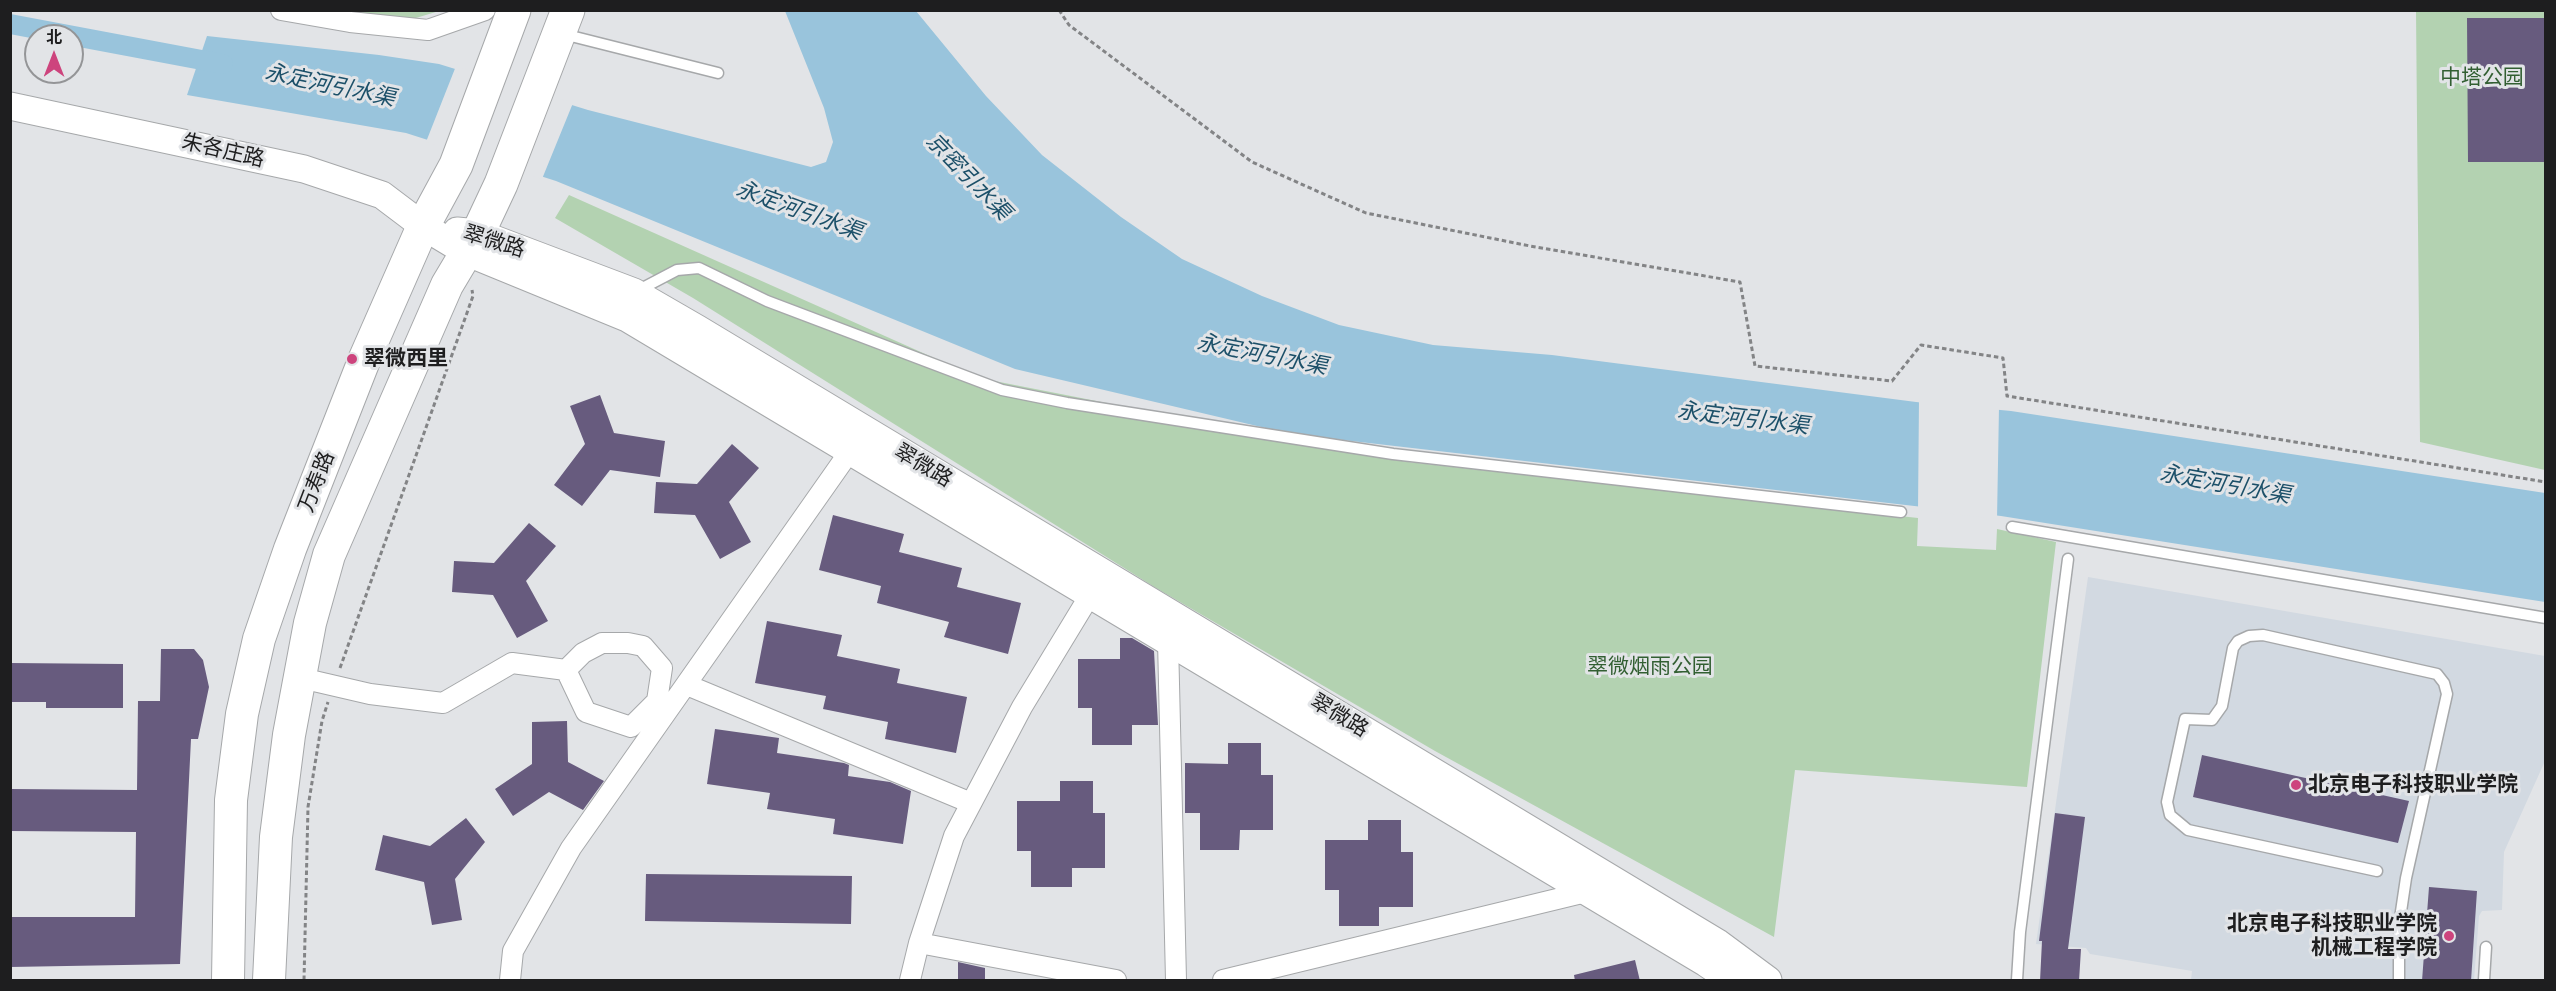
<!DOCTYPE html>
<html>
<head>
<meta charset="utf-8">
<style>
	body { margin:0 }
	#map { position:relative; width:2556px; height:991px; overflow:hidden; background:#e2e4e7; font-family:Rubik,"Noto Sans SC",sans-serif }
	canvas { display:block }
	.frame { position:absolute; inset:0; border:12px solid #1e1e1f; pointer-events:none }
	.north { position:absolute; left:24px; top:24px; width:60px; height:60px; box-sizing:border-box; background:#e2e4e7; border:2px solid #949597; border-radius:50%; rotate:0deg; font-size:16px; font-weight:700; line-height:24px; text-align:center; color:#1e1e1f }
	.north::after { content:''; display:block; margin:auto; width:21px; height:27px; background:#cd447d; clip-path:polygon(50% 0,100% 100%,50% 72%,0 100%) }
</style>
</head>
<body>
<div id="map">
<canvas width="2556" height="991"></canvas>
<div class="frame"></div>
<div class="north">北</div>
</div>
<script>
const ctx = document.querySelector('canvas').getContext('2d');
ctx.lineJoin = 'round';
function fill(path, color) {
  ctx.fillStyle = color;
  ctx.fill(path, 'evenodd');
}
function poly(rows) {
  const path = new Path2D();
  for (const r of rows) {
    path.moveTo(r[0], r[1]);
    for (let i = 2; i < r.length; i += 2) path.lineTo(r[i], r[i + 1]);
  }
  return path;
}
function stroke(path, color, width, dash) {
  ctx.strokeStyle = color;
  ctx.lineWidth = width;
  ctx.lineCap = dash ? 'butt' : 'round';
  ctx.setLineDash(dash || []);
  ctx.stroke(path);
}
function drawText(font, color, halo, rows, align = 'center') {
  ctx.font = font + ' Rubik,"Noto Sans SC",sans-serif';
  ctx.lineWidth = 6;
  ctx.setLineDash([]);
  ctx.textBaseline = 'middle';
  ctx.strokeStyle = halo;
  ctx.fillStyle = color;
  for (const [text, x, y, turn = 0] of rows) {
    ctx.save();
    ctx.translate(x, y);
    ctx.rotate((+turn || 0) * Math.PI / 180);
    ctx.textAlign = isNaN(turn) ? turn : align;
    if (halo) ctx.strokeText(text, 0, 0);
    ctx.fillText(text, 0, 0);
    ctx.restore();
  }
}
const built = poly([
	[2088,577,2545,656,2545,761,2504,852,2502,910,2482,911,2479,916,2474,980,2191,980,2192,971,2090,954,2086,948,2036,944]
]);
const green = poly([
	[334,11,439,11,406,21],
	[2416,11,2545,11,2545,470,2420,442],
	[569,195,979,378,1408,462,1918,518,1917,546,1996,550,1997,529,2056,542,2027,787,1795,770,1774,937,1435,751,1156,588,693,298,555,218]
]);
const water = poly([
	[785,11,916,11,986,96,1042,155,1121,217,1182,259,1262,296,1339,325,1433,345,1552,355,1916,402,2011,411,2545,493,2545,602,2001,516,1291,434,1015,369,556,181,406,133,187,95,207,36,379,55,439,64,588,110,811,167,826,162,833,142,824,108]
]);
const pier = poly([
	[456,66,573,103,542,179,426,142],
	[1919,399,1999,407,1997,519,1918,510]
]);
const canal = poly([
	[10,24,223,64]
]);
const building = poly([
	[2467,18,2546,18,2546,162,2468,162],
	[600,395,614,433,665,441,660,477,610,470,582,506,554,485,585,444,570,406],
	[732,444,759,468,729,502,751,542,720,559,695,515,654,513,656,482,697,484],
	[833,515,904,534,899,552,962,568,957,587,1021,603,1008,654,944,637,949,622,877,603,881,586,819,570],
	[529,523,556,546,526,581,548,621,517,638,493,595,452,592,454,561,494,563],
	[767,621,842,635,837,656,900,669,897,683,967,697,956,753,885,739,888,722,823,709,826,696,755,683],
	[1120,638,1132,638,1154,651,1158,725,1132,725,1132,745,1092,745,1092,708,1078,708,1078,659,1120,659],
	[161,649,194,649,203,660,209,687,198,739,191,739,180,964,10,967,10,917,135,917,136,832,10,831,10,789,137,790,138,701,160,701],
	[10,663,123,664,123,708,46,708,46,702,10,702],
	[567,721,568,762,604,781,583,810,549,792,513,816,495,789,532,764,532,722],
	[715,729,779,738,777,753,844,763,849,765,848,776,890,782,911,791,903,844,833,834,835,819,767,809,770,793,707,784],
	[1228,743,1261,743,1261,775,1273,775,1273,830,1240,830,1239,850,1200,850,1200,813,1185,813,1185,763,1228,764],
	[2202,755,2409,801,2398,843,2193,797],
	[1060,781,1093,781,1093,813,1105,813,1105,868,1072,868,1072,887,1031,887,1031,851,1017,851,1017,801,1060,801],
	[2055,813,2085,817,2068,949,2081,949,2079,981,2040,981,2042,941,2039,941],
	[466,818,485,842,455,879,462,920,432,925,424,882,375,870,383,835,430,846],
	[1368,820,1401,820,1401,852,1413,852,1413,907,1379,907,1379,926,1339,926,1339,890,1325,890,1325,840,1368,840],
	[646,874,852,876,851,924,645,921],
	[2429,887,2477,891,2471,981,2422,981],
	[1635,960,1640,981,1575,981,1574,975],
	[958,962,985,968,985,981,958,981]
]);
const path = poly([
	[1059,10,1069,25,1252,162,1366,213,1530,246,1740,282,1755,366,1892,381,1921,345,2003,358,2007,396,2546,482],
	[340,668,473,296,472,290],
	[304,980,308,807,322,721,328,702]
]);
const lane = poly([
	[563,34,718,73],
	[637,291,677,270,699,268,767,301,1002,390,1067,403,1393,454,1901,512],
	[2012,527,2546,618],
	[2377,871,2188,830,2170,815,2167,802,2185,719,2212,720,2222,706,2233,648,2238,641,2249,636,2263,635,2437,674,2444,683,2447,694,2406,878,2399,925,2399,980],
	[2017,980,2020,932,2068,559],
	[2484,980,2486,947]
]);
const street = poly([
	[281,10,350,22,428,30,485,10],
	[1168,641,1176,980],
	[301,678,370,694,443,703,512,663,566,670,583,653,602,643,628,643,643,646,662,668,657,701,631,727,586,712,566,670],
	[687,685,971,803],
	[919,943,1116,980],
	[510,980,513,951,571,848,850,451],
	[910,980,919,943,954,836,1022,707,1090,595],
	[1223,980,1586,892]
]);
const secondary = poly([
	[10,106,304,169,382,195,423,226,466,252,627,318,1706,963,1731,980],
	[457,231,478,233,634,292,698,329,1718,943,1768,980]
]);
const primary = poly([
	[228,980,231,800,242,714,259,639,290,549,365,358,423,226],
	[269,980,276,837,289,735,310,623,329,555,447,285,478,233]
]);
const highway = poly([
	[423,226,456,165,514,10],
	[478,233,501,184,568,10]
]);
const markers = [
	[352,359,6,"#cd447d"],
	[2296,785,6,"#cd447d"],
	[2449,936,6,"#cd447d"]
];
const parkNames = [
	["中塔公园",2482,78],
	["翠微烟雨公园",1650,667]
];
const streetNames = [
	["朱各庄路",223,151,13],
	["翠微路",494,242,17],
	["翠微路",923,466,31],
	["万寿路",317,482,-69],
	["翠微路",1339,716,31]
];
const poiNames = [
	["翠微西里",364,359],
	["北京电子科技职业学院",2308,785],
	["北京电子科技职业学院",2437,924,"right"],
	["机械工程学院",2437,948,"right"]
];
const waterNames = [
	["永定河引水渠",330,86,12],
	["京密引水渠",968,177,46],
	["永定河引水渠",799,211,20],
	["永定河引水渠",1262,355,11],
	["永定河引水渠",1743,419,7],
	["永定河引水渠",2225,485,10]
];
fill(built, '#d2d9e1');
fill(green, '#b3d2b1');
fill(water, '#99c4dc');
fill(pier, '#e2e4e7');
stroke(canal, '#99c4dc', 20);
fill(building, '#675b7e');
stroke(lane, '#a6a8aa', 13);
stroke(street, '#a6a8aa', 22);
stroke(secondary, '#a6a8aa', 29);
stroke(primary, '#a6a8aa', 34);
stroke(highway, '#a6a8aa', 35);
stroke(path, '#838486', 3, [4.5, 3]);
stroke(lane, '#fff', 10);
stroke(street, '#fff', 20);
stroke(secondary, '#fff', 27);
stroke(primary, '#fff', 32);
stroke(highway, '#fff', 33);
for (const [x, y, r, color] of markers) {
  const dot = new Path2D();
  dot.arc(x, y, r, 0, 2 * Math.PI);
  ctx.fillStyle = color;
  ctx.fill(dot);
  stroke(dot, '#e2e4e7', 2);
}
drawText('21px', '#325f32', '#e2e4e7', parkNames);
drawText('21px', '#1e1e1f', '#e2e4e7', streetNames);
drawText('bold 21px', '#1e1e1f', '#e2e4e7', poiNames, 'left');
drawText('italic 22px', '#1c5069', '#e2e4e7', waterNames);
</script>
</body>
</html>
